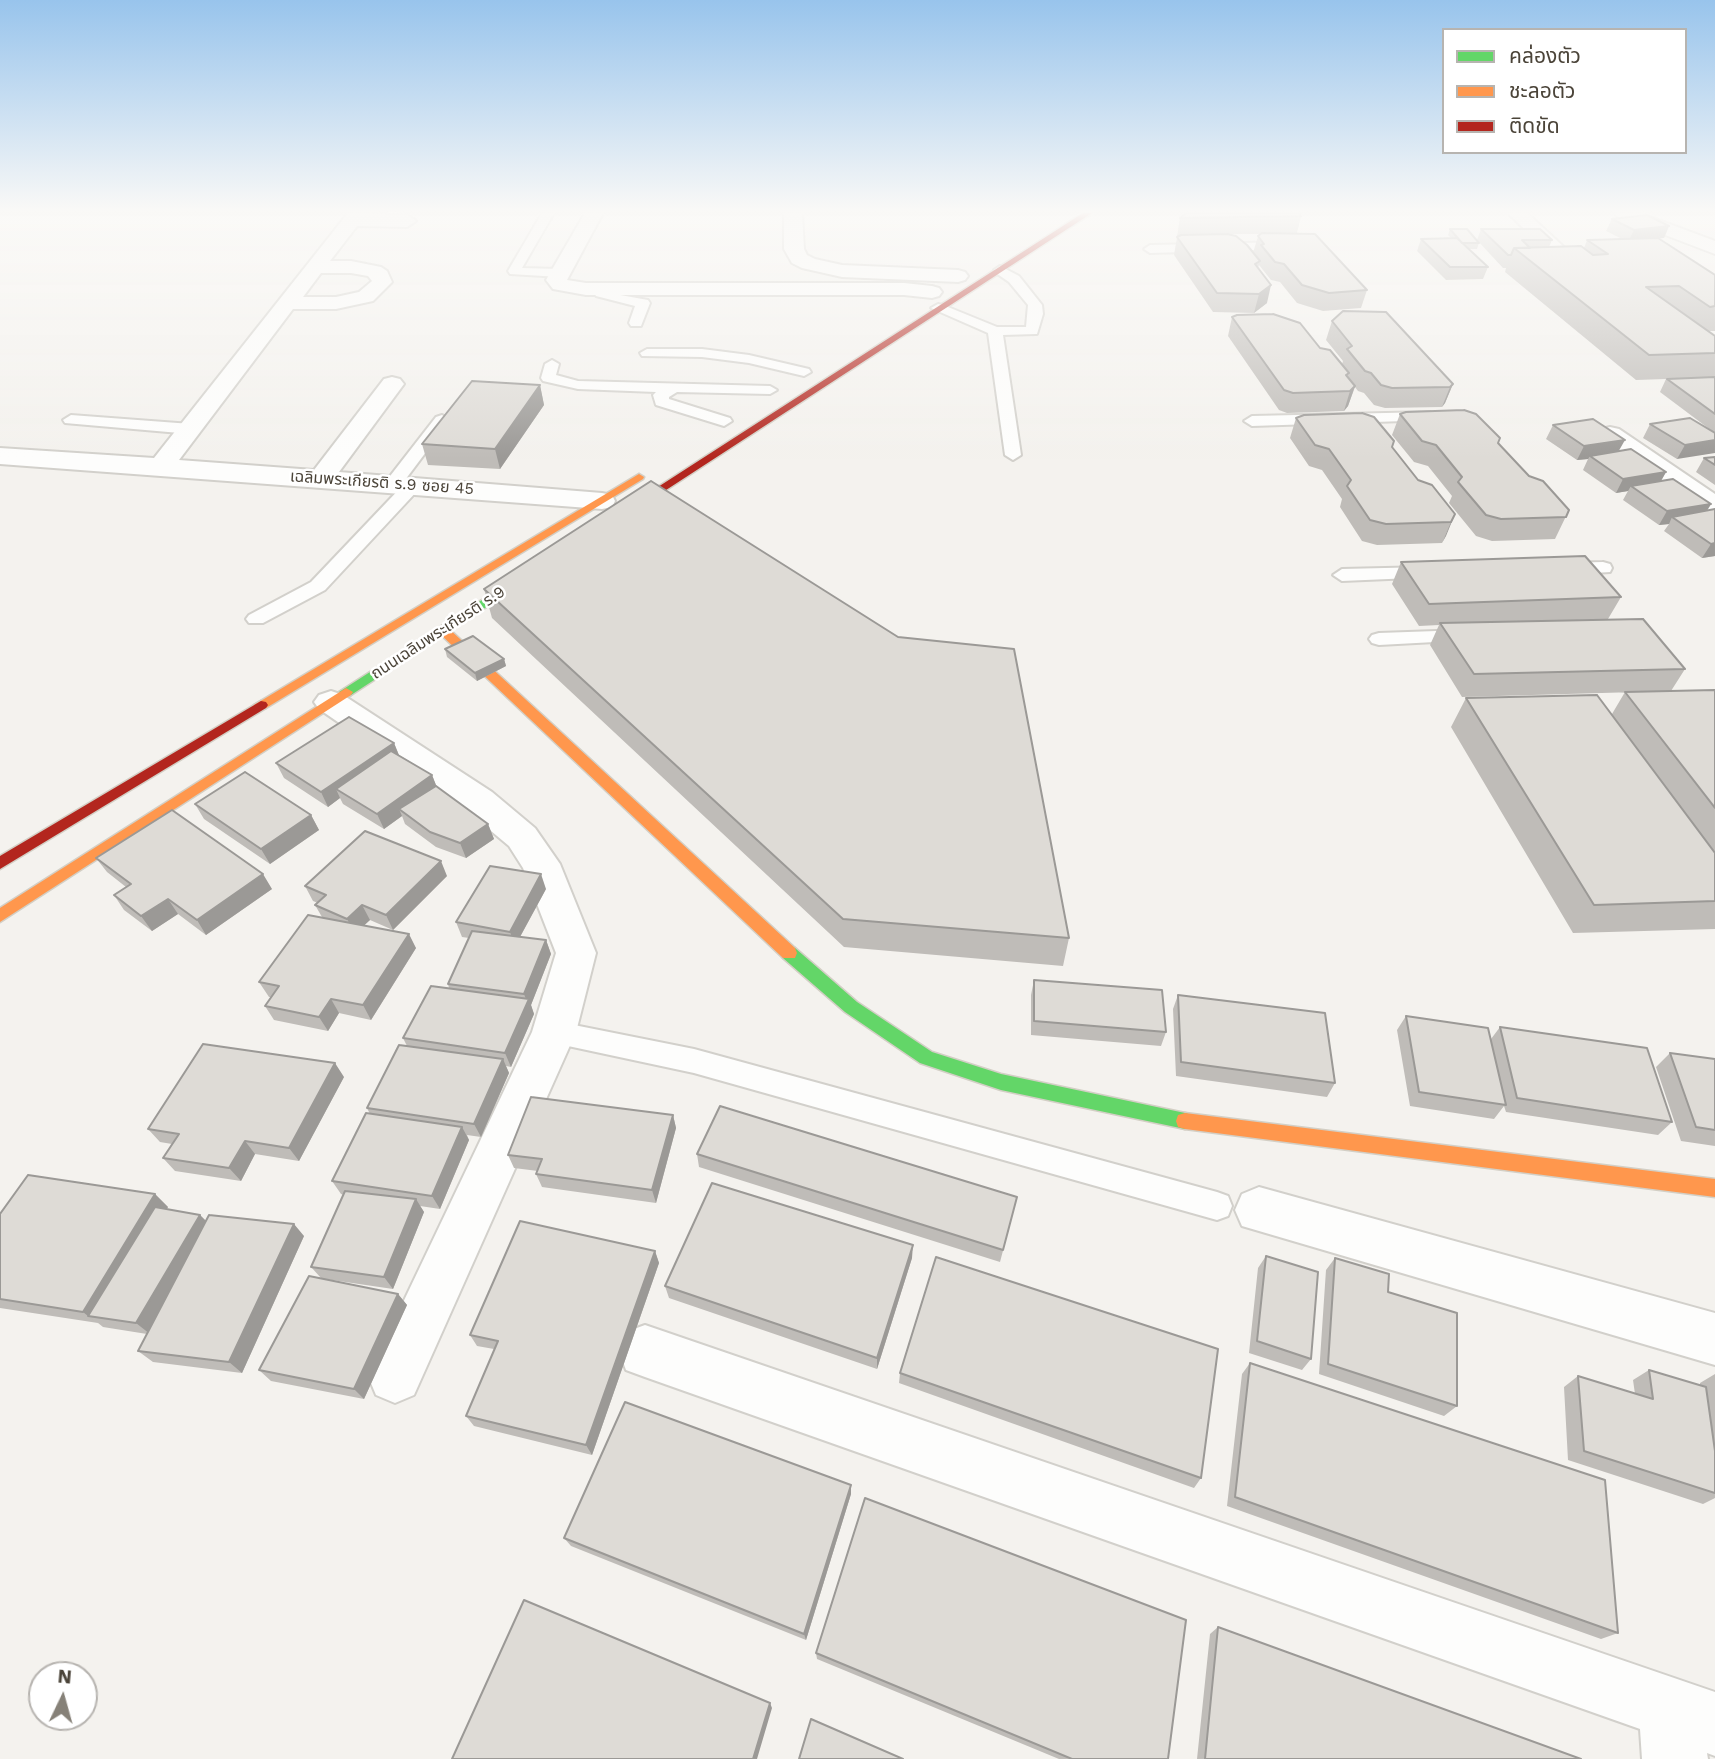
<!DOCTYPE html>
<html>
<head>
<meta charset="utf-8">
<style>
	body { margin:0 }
	#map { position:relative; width:1715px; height:1759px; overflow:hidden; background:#f4f2ee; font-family:"Work Sans","Noto Sans Thai",sans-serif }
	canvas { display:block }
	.legend { position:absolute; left:1442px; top:28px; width:245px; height:126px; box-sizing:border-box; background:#fff; border:2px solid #b7b4b0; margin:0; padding:9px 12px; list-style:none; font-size:21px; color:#4b4439 }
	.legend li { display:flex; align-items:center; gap:14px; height:35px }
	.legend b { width:35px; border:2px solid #b7b4b0 }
	.north { position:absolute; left:28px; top:1661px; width:70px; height:70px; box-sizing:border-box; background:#fff; border:2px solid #b7b4b0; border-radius:50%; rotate:5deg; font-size:19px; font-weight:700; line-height:28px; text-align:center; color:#4b4439 }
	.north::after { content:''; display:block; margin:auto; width:24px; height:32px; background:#868178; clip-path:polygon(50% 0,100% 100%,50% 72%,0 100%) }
</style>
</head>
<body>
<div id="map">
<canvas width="1715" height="1759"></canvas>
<ul class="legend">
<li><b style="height:9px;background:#63d668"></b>คล่องตัว</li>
<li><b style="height:9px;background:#ff974d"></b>ชะลอตัว</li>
<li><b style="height:9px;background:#b3261e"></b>ติดขัด</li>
</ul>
<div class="north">N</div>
</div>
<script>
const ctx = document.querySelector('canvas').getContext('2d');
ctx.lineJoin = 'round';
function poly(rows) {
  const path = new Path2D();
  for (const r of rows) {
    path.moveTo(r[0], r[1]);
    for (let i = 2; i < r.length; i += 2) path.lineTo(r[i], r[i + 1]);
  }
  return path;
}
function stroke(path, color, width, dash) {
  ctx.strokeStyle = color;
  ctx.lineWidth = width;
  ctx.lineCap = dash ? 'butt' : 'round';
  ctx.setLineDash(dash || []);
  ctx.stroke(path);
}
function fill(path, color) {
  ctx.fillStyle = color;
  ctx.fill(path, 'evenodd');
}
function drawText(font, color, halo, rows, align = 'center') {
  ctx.font = font + ' "Work Sans","Noto Sans Thai",sans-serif';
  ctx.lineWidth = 5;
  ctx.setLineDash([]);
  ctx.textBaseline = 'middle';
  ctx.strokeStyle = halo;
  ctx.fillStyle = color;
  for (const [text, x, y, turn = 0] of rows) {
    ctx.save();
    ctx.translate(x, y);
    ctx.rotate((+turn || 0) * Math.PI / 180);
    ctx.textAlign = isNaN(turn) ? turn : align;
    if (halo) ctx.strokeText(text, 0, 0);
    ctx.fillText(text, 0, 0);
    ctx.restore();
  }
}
const lane = poly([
	[542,213,554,213,522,268,560,269,566,273,560,277,510,274,508,271,542,213],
	[1287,242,1293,246,1291,249,1150,253,1144,249,1150,245,1287,242],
	[1000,266,1019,276,1042,305,1043,314,1037,334,1003,335,1021,455,1013,460,1005,455,988,333,931,308,938,304,943,305,997,327,1026,327,1028,305,1009,282,996,273,994,270,1000,266],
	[604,284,611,288,609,293,648,300,650,303,641,326,631,326,629,323,635,306,596,296,594,293,597,288,604,284],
	[647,349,702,349,749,355,809,369,811,372,804,376,749,363,702,357,642,356,640,353,647,349],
	[552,360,559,364,556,375,578,381,770,386,777,390,770,394,677,392,669,397,669,399,730,418,732,421,724,426,656,405,653,395,656,392,578,389,543,381,541,378,545,364,552,360],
	[1430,412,1438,417,1435,420,1252,426,1244,421,1252,416,1430,412],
	[71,415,191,424,199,429,191,434,65,423,63,420,71,415],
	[442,415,450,420,399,488,387,488,385,484,387,480,436,417,442,415],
	[413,480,421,485,419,489,325,590,263,623,249,623,246,619,249,615,311,582,407,481,413,480],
	[1603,562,1610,564,1612,568,1610,572,1562,575,1553,569,1562,563,1603,562],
	[1428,567,1437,573,1435,577,1342,581,1333,575,1342,569,1428,567],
	[1465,630,1472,632,1475,636,1472,640,1379,645,1372,643,1369,639,1372,635,1379,633,1465,630],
	[554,1021,694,1049,1217,1192,1228,1196,1232,1206,1228,1216,1217,1220,694,1073,554,1043,544,1040,540,1032,544,1024,554,1021]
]);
const street = poly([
	[348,213,407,215,416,221,407,227,357,226,330,261,351,261,381,267,387,271,392,282,373,301,336,309,293,309,179,460,314,470,384,379,392,377,400,379,404,384,339,472,602,493,612,495,615,501,612,507,602,509,0,464,0,448,154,458,348,213],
	[321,273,351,273,368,276,372,281,359,292,336,297,303,297,321,273],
	[585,213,603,213,567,280,586,283,904,283,932,286,939,288,942,292,939,296,932,298,904,295,586,295,553,289,546,280,585,213],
	[784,213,802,213,804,249,807,255,815,259,842,265,958,270,965,272,968,276,965,280,958,282,842,277,802,268,792,263,784,249,784,213],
	[1508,213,1527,213,1578,260,1581,264,1578,268,1564,268,1508,213],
	[1615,213,1640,213,1715,241,1715,254,1618,217,1615,213],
	[1610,427,1619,429,1715,494,1715,514,1705,512,1601,439,1598,434,1601,429,1610,427],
	[331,691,343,695,492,792,535,828,560,864,596,953,576,1032,414,1395,395,1403,376,1395,368,1376,532,1032,556,953,523,868,509,846,466,810,319,709,314,702,319,695,331,691],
	[1259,1187,1715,1313,1715,1365,1242,1226,1235,1210,1242,1194,1259,1187],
	[645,1325,1715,1692,1715,1756,1707,1753,1708,1759,1642,1759,1640,1729,645,1377,626,1370,619,1351,626,1332,645,1325]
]);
const fast = poly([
	[530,569,536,573,534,576,351,695,346,696,339,692,530,569],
	[789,946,795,948,857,1002,932,1052,1001,1074,1185,1113,1192,1115,1194,1121,1192,1127,1185,1129,1001,1090,920,1063,845,1012,783,958,781,953,783,948,789,946]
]);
const slow = poly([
	[639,474,644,477,643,479,266,708,261,709,254,705,639,474],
	[443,626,447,627,795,948,797,953,795,958,783,958,439,633,437,630,443,626],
	[346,688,353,692,351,695,0,922,0,908,346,688],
	[1185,1113,1715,1179,1715,1197,1185,1129,1178,1127,1176,1121,1178,1115,1185,1113]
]);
const jam = poly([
	[1083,213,1092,213,623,518,613,516,1083,213],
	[261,701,266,702,268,705,266,708,0,869,0,856,261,701]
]);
const wall = poly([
	[1301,216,1297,233,1270,233,1367,290,1361,308,1323,311,1297,303,1280,282,1271,280,1259,265,1258,268,1267,303,1254,313,1213,312,1174,255,1177,237,1179,236,1177,236,1180,218],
	[1230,234,1262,234,1258,236,1253,253],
	[1612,219,1669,226,1664,238,1658,238,1715,275,1715,331,1708,331,1715,336,1715,432,1713,432,1677,459,1643,438,1650,424,1712,431,1660,392,1666,379,1636,380,1505,272,1506,268,1503,268,1477,240,1481,229,1552,240,1549,247,1584,248,1587,240,1622,239,1606,231],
	[1450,229,1479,243,1477,249,1469,249,1488,267,1483,279,1446,280,1417,251,1421,239,1451,238,1448,235],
	[1232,317,1320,348,1342,364,1343,361,1326,340,1332,321,1453,384,1445,403,1442,407,1385,408,1374,405,1364,393,1358,391,1355,387,1348,406,1344,411,1287,413,1279,410,1228,336],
	[540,385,544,405,500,469,428,465,422,444],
	[1400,414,1498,443,1529,476,1569,510,1555,539,1492,541,1476,536,1449,503,1452,496,1428,466,1414,462,1392,435],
	[1296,418,1392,447,1418,480,1455,514,1442,543,1377,545,1362,541,1340,507,1342,499,1322,470,1309,466,1290,438],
	[1553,425,1619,451,1666,472,1661,481,1711,504,1707,511,1715,556,1702,558,1664,531,1669,524,1659,525,1623,500,1628,491,1616,493,1583,470,1588,459,1577,460,1546,439],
	[1715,457,1715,485,1696,472,1704,458],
	[1401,562,1621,597,1608,619,1545,621,1685,669,1671,691,1462,697,1430,645,1439,625,1419,626,1392,584],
	[484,589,1069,938,1063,966,844,947,492,618],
	[445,649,504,659,506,666,477,681,447,657],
	[1715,690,1715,929,1573,933,1451,727,1466,698,1612,714,1625,692],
	[394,743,399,755,432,775,437,788,488,824,494,839,466,858,436,847,405,824,402,816,384,829,343,804,340,798,328,807,284,778,276,763],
	[195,804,311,815,319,830,270,864,204,819],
	[96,858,272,889,206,935,178,914,152,931,124,910,114,895,126,887,107,872],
	[447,876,393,930,370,920,364,925,416,948,371,1020,339,1013,328,1031,274,1020,265,1006,271,997,269,997,259,982,322,917,315,905,318,903,313,901,305,886],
	[546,889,520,937,546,940,551,954,531,1005,534,1014,511,1067,506,1066,509,1073,481,1137,467,1135,469,1140,440,1209,420,1206,424,1212,393,1289,325,1279,398,1294,407,1305,364,1399,271,1381,259,1370,321,1278,311,1267,344,1195,341,1194,332,1181,370,1114,367,1108,407,1046,403,1038,449,988,448,984,469,938,462,937,456,922],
	[1034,980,1166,1032,1161,1046,1031,1035,1031,995],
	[1178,995,1335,1083,1327,1097,1176,1076,1173,1009],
	[1406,1016,1491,1039,1500,1027,1672,1122,1658,1135,1506,1112,1504,1106,1494,1119,1410,1106,1397,1030],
	[1670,1053,1715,1059,1715,1146,1681,1141,1656,1067],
	[344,1077,299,1161,255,1154,241,1181,175,1171,163,1158,172,1144,160,1142,148,1129],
	[673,1115,676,1128,656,1203,542,1187,536,1174,538,1171,514,1168,508,1155],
	[697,1154,1014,1209,1000,1262,699,1167],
	[155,1194,168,1207,166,1209,200,1215,206,1221,304,1236,242,1373,153,1362,138,1351,147,1334,103,1327,98,1323,0,1308,0,1214],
	[655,1251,659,1263,592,1455,474,1426,466,1416,494,1349,477,1346,470,1335],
	[1266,1256,1311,1359,1302,1370,1249,1353,1258,1268],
	[912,1258,877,1369,669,1298,665,1286],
	[1335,1258,1388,1292,1457,1406,1444,1416,1319,1374,1326,1270],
	[1250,1363,1618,1633,1601,1639,1227,1506,1242,1374],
	[1649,1370,1700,1385,1700,1383,1715,1374,1715,1498,1703,1504,1568,1460,1564,1387,1578,1376,1635,1394,1633,1380],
	[900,1373,1201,1478,1194,1488,899,1383],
	[851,1485,851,1494,806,1640,571,1546,564,1538],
	[1218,1627,1581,1759,1197,1759,1210,1634],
	[816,1653,1168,1759,1059,1759,817,1659]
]);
const shadedWall = poly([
	[1669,226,1664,238,1628,242,1634,230],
	[1271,285,1267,303,1254,313,1259,294],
	[1453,384,1445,403,1442,407,1450,387],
	[540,385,544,405,500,469,495,449],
	[1355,386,1348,406,1344,411,1350,391],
	[1625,440,1617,454,1590,456,1588,459,1577,460,1584,446],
	[1715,440,1715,453,1677,459,1685,445],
	[1666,472,1658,486,1631,486,1628,491,1616,493,1623,479],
	[1711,504,1702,518,1672,517,1669,524,1659,525,1667,511],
	[1455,514,1446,536,1442,543,1451,522],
	[1715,543,1715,556,1702,558,1711,544],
	[504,659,506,666,477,681,475,673],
	[394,743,400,758,336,789,340,798,328,807,321,792],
	[432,775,438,790,399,809,402,816,384,829,377,814],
	[311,815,319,830,270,864,261,849],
	[488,824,494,839,466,858,460,843],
	[441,861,447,876,393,930,386,915],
	[263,874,272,889,206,935,197,920],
	[541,874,546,889,515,946,510,932],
	[168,899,178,914,152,931,141,916],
	[362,905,370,920,355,934,347,919],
	[409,934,416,948,371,1020,363,1005],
	[546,940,551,954,531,1005,534,1014,511,1067,505,1053,527,1002,524,994],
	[331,999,339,1013,328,1031,319,1017],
	[503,1059,509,1073,481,1137,474,1124],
	[335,1063,344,1077,299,1161,289,1148],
	[673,1115,676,1128,656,1203,652,1190],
	[462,1127,469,1140,440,1209,432,1196],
	[245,1141,255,1154,241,1181,229,1168],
	[155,1194,168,1207,101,1318,88,1316,98,1324,83,1312],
	[416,1199,424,1212,393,1289,384,1277],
	[200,1215,212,1227,150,1334,136,1323],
	[294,1224,304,1236,242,1373,229,1362],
	[913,1245,912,1258,877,1369,877,1358],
	[655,1251,659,1263,592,1455,586,1445],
	[398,1294,407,1305,364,1399,354,1389],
	[851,1485,851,1494,806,1640,804,1634],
	[770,1703,772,1708,757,1759,753,1759]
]);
const building = poly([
	[1186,213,1299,213,1301,216,1180,218,1186,213],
	[1647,215,1669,226,1634,230,1612,219,1647,215],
	[1450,229,1467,229,1479,243,1462,243,1450,229],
	[1481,229,1540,229,1552,240,1522,240,1530,248,1514,248,1511,255,1508,255,1481,229],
	[1262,233,1315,234,1367,290,1329,293,1302,285,1284,264,1275,262,1261,245,1264,244,1258,236,1262,233],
	[1227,234,1236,236,1247,245,1260,261,1255,264,1271,285,1259,294,1217,293,1177,237,1181,235,1227,234],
	[1457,238,1488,267,1450,267,1421,239,1457,238],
	[1658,238,1715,275,1715,306,1710,307,1679,286,1646,287,1715,336,1715,353,1649,355,1514,248,1581,246,1593,255,1608,254,1587,240,1658,238],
	[1343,311,1386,312,1453,384,1450,387,1392,388,1381,385,1371,373,1365,371,1347,349,1352,346,1332,321,1343,311],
	[1273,314,1300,323,1320,348,1330,350,1349,373,1346,375,1355,386,1350,391,1293,393,1284,390,1232,317,1237,315,1273,314],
	[1715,377,1715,414,1667,379,1715,377],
	[472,381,540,385,495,449,422,444,472,381],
	[1464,410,1476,414,1500,438,1498,443,1529,476,1543,481,1569,510,1566,517,1501,519,1486,515,1458,482,1462,477,1436,445,1422,441,1400,414,1406,412,1464,410],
	[1362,413,1374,417,1394,441,1392,447,1418,480,1432,485,1455,514,1451,522,1386,524,1370,520,1347,486,1351,480,1329,449,1315,445,1296,418,1304,415,1362,413],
	[1690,418,1715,433,1715,440,1685,445,1650,424,1690,418],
	[1593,419,1625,440,1584,446,1553,425,1593,419],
	[1631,449,1666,472,1623,479,1590,456,1631,449],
	[1715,457,1715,465,1704,458,1715,457],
	[1673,479,1711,504,1667,511,1631,486,1673,479],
	[651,481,898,637,1014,649,1069,938,843,919,484,589,651,481],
	[1715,509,1715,543,1711,544,1672,517,1715,509],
	[1585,556,1621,597,1429,604,1401,562,1585,556],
	[1643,619,1685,669,1474,674,1440,623,1643,619],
	[473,636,504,659,475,673,445,649,473,636],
	[1715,690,1715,808,1625,692,1715,690],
	[1597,695,1715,853,1715,901,1594,905,1466,698,1597,695],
	[349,717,394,743,321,792,276,763,349,717],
	[391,751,432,775,377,814,336,789,391,751],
	[245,772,311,815,261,849,195,804,245,772],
	[436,786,488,824,460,843,430,832,399,809,436,786],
	[172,810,263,874,197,920,168,899,141,916,114,895,131,884,96,858,172,810],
	[365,831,441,861,386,915,362,905,347,919,315,905,326,895,305,886,365,831],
	[490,866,541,874,510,932,456,922,490,866],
	[308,915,409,934,363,1005,331,999,319,1017,265,1006,279,986,259,982,308,915],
	[472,931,546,940,524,994,448,984,472,931],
	[1034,980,1162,990,1166,1032,1034,1021,1034,980],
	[431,986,529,999,505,1053,403,1038,431,986],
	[1178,995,1325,1013,1335,1083,1181,1062,1178,995],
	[1406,1016,1488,1028,1506,1105,1419,1092,1406,1016],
	[1500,1027,1647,1048,1672,1122,1517,1098,1500,1027],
	[203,1044,335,1063,289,1148,245,1141,229,1168,163,1158,179,1134,148,1129,203,1044],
	[399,1045,503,1059,474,1124,367,1108,399,1045],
	[1670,1053,1715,1059,1715,1130,1696,1127,1670,1053],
	[531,1097,673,1115,652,1190,536,1174,542,1159,508,1155,531,1097],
	[720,1106,1017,1197,1003,1250,697,1154,720,1106],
	[366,1113,462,1127,432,1196,332,1181,366,1113],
	[28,1175,155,1194,83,1312,0,1299,0,1214,28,1175],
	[712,1183,913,1245,877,1358,665,1286,712,1183],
	[345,1191,416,1199,384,1277,311,1267,345,1191],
	[155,1207,200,1215,136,1323,88,1316,155,1207],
	[209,1215,294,1224,229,1362,138,1351,209,1215],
	[520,1221,655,1251,586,1445,466,1416,498,1341,470,1335,520,1221],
	[1266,1256,1318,1272,1311,1359,1257,1341,1266,1256],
	[936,1257,1218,1349,1201,1478,900,1373,936,1257],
	[1335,1258,1389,1274,1388,1292,1457,1313,1457,1406,1328,1364,1335,1258],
	[309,1276,398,1294,354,1389,259,1370,309,1276],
	[1250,1363,1605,1480,1618,1633,1235,1497,1250,1363],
	[1649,1370,1706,1387,1715,1451,1715,1493,1584,1451,1578,1376,1653,1399,1649,1370],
	[625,1402,851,1485,804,1634,564,1538,625,1402],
	[865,1498,1186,1620,1168,1759,1072,1759,816,1653,865,1498],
	[524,1600,770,1703,753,1759,452,1759,524,1600],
	[1218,1627,1581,1759,1205,1759,1218,1627],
	[811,1719,903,1759,799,1759,811,1719]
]);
const farStreetnames = [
	["เฉลิมพระเกียรติ ร.9 ซอย 45",382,483,4],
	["ถนนเฉลิมพระเกียรติ ร.9",438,633,-33]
];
stroke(lane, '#d2d0cb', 4);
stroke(street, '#d2d0cb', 4);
stroke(fast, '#d3cfc5', 3);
stroke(slow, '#d3cfc5', 3);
stroke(jam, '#d3cfc5', 3);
fill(lane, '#fdfdfc');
fill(street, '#fdfdfc');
fill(fast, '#63d668');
fill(slow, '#ff974d');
fill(jam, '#b3261e');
fill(wall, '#bfbcb8');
fill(shadedWall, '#9b9996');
fill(building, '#dedbd6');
stroke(building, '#9b9996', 2);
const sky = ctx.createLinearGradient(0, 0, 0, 459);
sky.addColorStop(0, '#98c4ec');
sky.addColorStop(0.46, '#faf9f7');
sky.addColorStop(1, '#faf9f700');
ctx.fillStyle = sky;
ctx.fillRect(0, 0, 1715, 459);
drawText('16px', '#4b4439', '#fff', farStreetnames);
</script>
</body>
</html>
